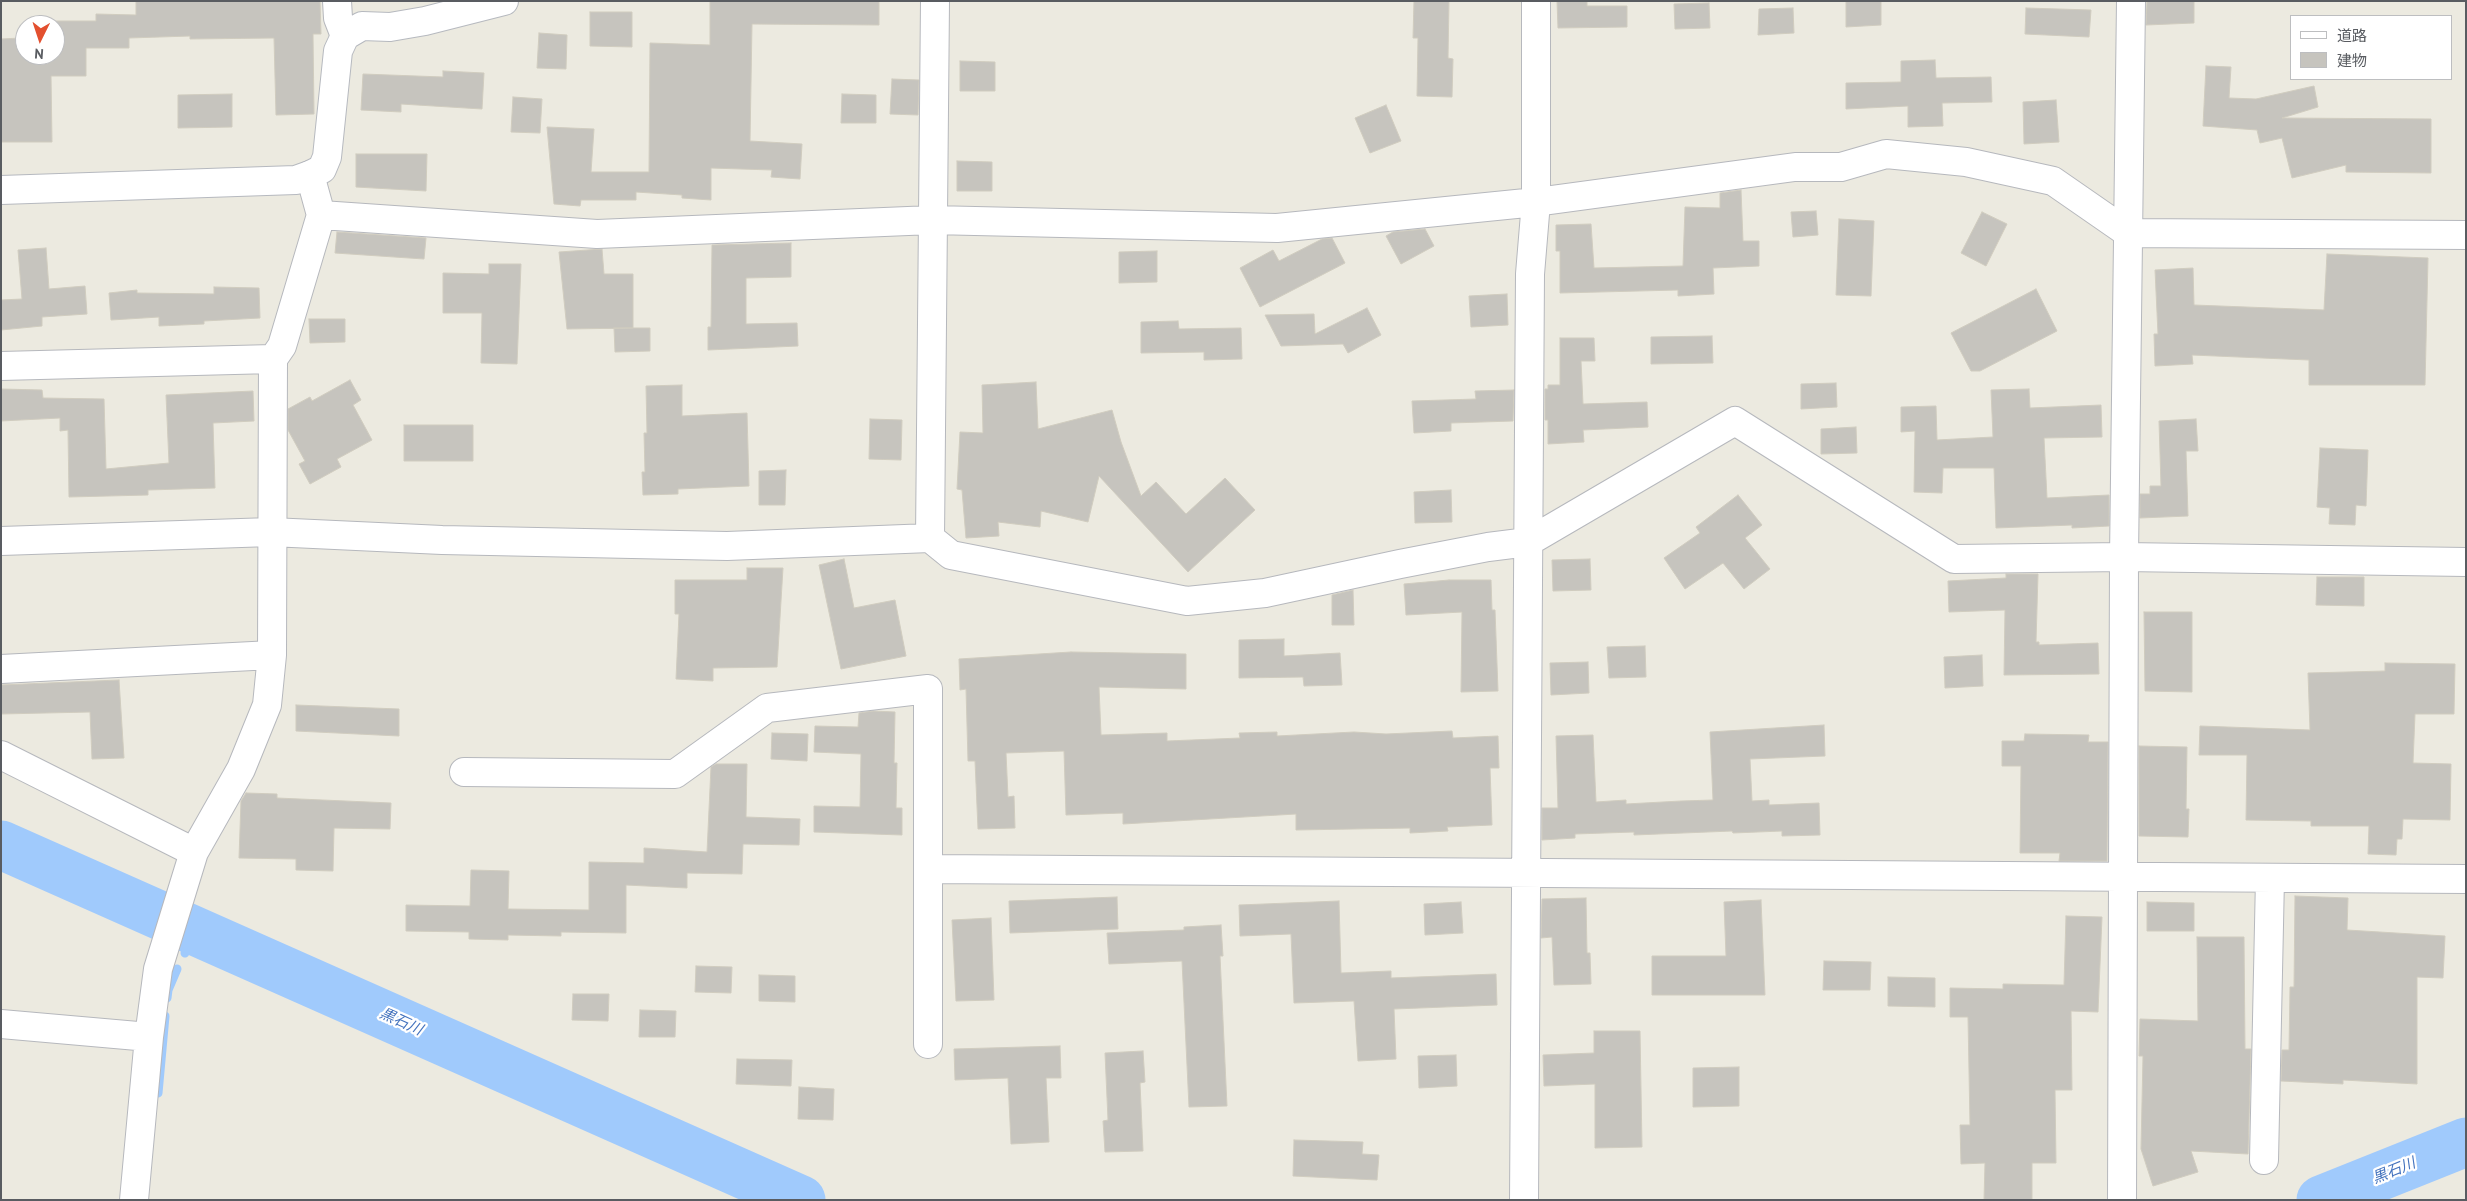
<!DOCTYPE html>
<html>
<head>
<meta charset="utf-8">
<style>
	body { margin:0 }
	#map { position:relative; width:2467px; height:1201px; overflow:hidden; background:#eceae0; font-family:"PT Sans","Noto Sans JP",sans-serif }
	canvas { display:block }
	.frame { position:absolute; inset:0; border:2px solid #595c61; pointer-events:none }
	.legend { position:absolute; left:2290px; top:15px; width:162px; height:65px; box-sizing:border-box; background:#fff; border:1px solid #bdbec0; margin:0; padding:6px 9px; list-style:none; font-size:15px; color:#595c61 }
	.legend li { display:flex; align-items:center; gap:10px; height:25px }
	.legend b { width:25px; border:1px solid #bdbec0 }
	.north { position:absolute; left:15px; top:15px; width:50px; height:50px; box-sizing:border-box; background:#fff; border:1px solid #bdbec0; border-radius:50%; rotate:184deg; font-size:14px; font-weight:700; line-height:20px; text-align:center; color:#595c61 }
	.north::after { content:''; display:block; margin:auto; width:18px; height:22px; background:#e3502f; clip-path:polygon(50% 0,100% 100%,50% 72%,0 100%) }
</style>
</head>
<body>
<div id="map">
<canvas width="2467" height="1201"></canvas>
<div class="frame"></div>
<ul class="legend">
<li><b style="height:6px;background:#fff"></b>道路</li>
<li><b style="height:14px;background:#c6c4be"></b>建物</li>
</ul>
<div class="north">N</div>
</div>
<script>
const ctx = document.querySelector('canvas').getContext('2d');
ctx.lineJoin = 'round';
function poly(rows) {
  const path = new Path2D();
  for (const r of rows) {
    path.moveTo(r[0], r[1]);
    for (let i = 2; i < r.length; i += 2) path.lineTo(r[i], r[i + 1]);
  }
  return path;
}
function stroke(path, color, width, dash) {
  ctx.strokeStyle = color;
  ctx.lineWidth = width;
  ctx.lineCap = dash ? 'butt' : 'round';
  ctx.setLineDash(dash || []);
  ctx.stroke(path);
}
function fill(path, color) {
  ctx.fillStyle = color;
  ctx.fill(path, 'evenodd');
}
function drawText(font, color, halo, rows, align = 'center') {
  ctx.font = font + ' "PT Sans","Noto Sans JP",sans-serif';
  ctx.lineWidth = 4.5;
  ctx.setLineDash([]);
  ctx.textBaseline = 'middle';
  ctx.strokeStyle = halo;
  ctx.fillStyle = color;
  for (const [text, x, y, turn = 0] of rows) {
    ctx.save();
    ctx.translate(x, y);
    ctx.rotate((+turn || 0) * Math.PI / 180);
    ctx.textAlign = isNaN(turn) ? turn : align;
    if (halo) ctx.strokeText(text, 0, 0);
    ctx.fillText(text, 0, 0);
    ctx.restore();
  }
}
const stream = poly([
	[185,953,195,930],
	[167,998,168,990,177,969],
	[158,1093,165,1016]
]);
const river = poly([
	[1,845,801,1200],
	[2321,1200,2466,1142]
]);
const building = poly([
	[136,1,320,1,321,34,313,34,314,114,276,115,274,38,190,39,190,36,129,38,129,48,86,48,86,76,51,76,52,142,1,142,1,39,21,38,20,27,25,27,25,55,55,55,55,25,41,25,41,21,96,21,96,14,136,15,136,1],
	[710,1,879,1,879,25,752,24,750,141,802,144,800,179,771,177,772,170,711,168,711,200,682,198,682,195,636,192,636,200,581,200,580,206,554,204,547,127,594,129,591,172,649,172,650,43,710,45,710,1],
	[1414,1,1449,1,1448,58,1453,59,1452,97,1417,96,1418,38,1413,38,1414,1],
	[1557,1,1587,1,1587,6,1627,6,1627,27,1558,28,1557,1],
	[1846,1,1881,1,1881,25,1846,27,1846,1],
	[2147,1,2194,1,2194,23,2146,25,2147,1],
	[1709,3,1710,28,1675,29,1674,4,1709,3],
	[1793,8,1794,33,1758,35,1759,9,1793,8],
	[2026,8,2091,10,2089,37,2025,34,2026,8],
	[590,12,632,12,632,47,590,46,590,12],
	[539,33,567,35,566,69,537,68,539,33],
	[1935,60,1936,78,1991,77,1992,102,1942,103,1943,126,1908,127,1908,106,1846,109,1846,83,1901,82,1901,61,1935,60],
	[960,61,995,62,995,91,960,91,960,61],
	[2206,66,2231,67,2229,98,2256,99,2314,86,2318,107,2282,118,2431,119,2431,173,2346,172,2346,165,2292,178,2282,138,2260,143,2257,130,2203,126,2206,66],
	[443,71,484,73,482,109,401,104,401,112,361,110,363,74,443,77,443,71],
	[892,79,919,80,918,115,890,114,892,79],
	[232,94,232,127,178,128,178,95,232,94],
	[842,94,876,95,876,123,841,123,842,94],
	[513,97,542,99,540,133,511,132,513,97],
	[2056,100,2059,142,2024,144,2023,102,2056,100],
	[1386,105,1401,141,1370,153,1355,118,1386,105],
	[356,154,427,154,426,191,356,187,356,154],
	[957,161,992,162,992,191,957,191,957,161],
	[1741,190,1743,241,1759,241,1759,266,1713,268,1714,294,1678,296,1678,290,1560,293,1560,251,1556,251,1556,225,1591,224,1594,268,1683,266,1685,207,1720,208,1720,193,1741,190],
	[1816,211,1818,235,1793,237,1791,212,1816,211],
	[1982,212,2007,224,1986,266,1961,253,1982,212],
	[1839,219,1874,221,1871,296,1836,295,1839,219],
	[1425,229,1434,246,1401,264,1386,236,1393,232,1425,229],
	[337,232,426,238,424,259,335,253,337,232],
	[1332,238,1345,263,1260,307,1240,268,1273,250,1279,261,1322,239,1332,238],
	[791,243,791,277,746,278,746,324,797,323,798,346,708,350,708,327,711,327,712,245,791,243],
	[46,248,49,289,85,286,87,314,42,317,42,326,1,330,1,300,22,299,18,250,46,248],
	[602,249,604,274,633,274,633,328,567,329,559,252,602,249],
	[1157,251,1157,282,1119,283,1119,252,1157,251],
	[2327,254,2428,258,2425,385,2309,385,2309,360,2192,355,2193,364,2155,366,2154,334,2158,334,2155,270,2193,268,2194,305,2324,310,2327,254],
	[489,264,521,264,517,364,481,363,482,313,443,313,443,273,489,274,489,264],
	[214,287,259,288,260,318,204,321,204,324,159,326,159,317,111,320,109,293,137,290,137,293,214,294,214,287],
	[2036,289,2057,331,1980,371,1971,371,1951,333,2036,289],
	[1507,294,1508,325,1471,327,1469,296,1507,294],
	[1367,308,1381,335,1348,353,1343,344,1281,346,1265,315,1314,314,1315,334,1367,308],
	[309,319,345,319,345,342,310,343,309,319],
	[1178,321,1179,329,1241,328,1242,359,1204,360,1204,352,1141,353,1141,322,1178,321],
	[614,328,650,328,650,351,615,352,614,328],
	[1712,336,1713,363,1651,364,1651,337,1712,336],
	[1560,338,1594,338,1595,361,1581,361,1583,404,1647,402,1648,427,1583,430,1584,442,1548,444,1548,420,1545,420,1545,389,1548,389,1548,385,1560,385,1560,338],
	[350,380,361,400,353,405,372,440,337,459,341,467,310,484,299,464,305,461,288,430,288,409,310,397,312,401,350,380],
	[1036,382,1038,429,1112,410,1121,442,1141,496,1156,482,1186,514,1225,478,1255,510,1188,572,1099,476,1088,522,1041,511,1040,527,998,522,999,536,966,538,962,490,957,489,960,432,983,433,982,385,1036,382],
	[1836,383,1837,407,1801,409,1801,384,1836,383],
	[682,385,682,416,747,413,749,486,678,489,678,494,643,495,642,472,645,472,644,433,647,433,646,386,682,385],
	[1,389,42,390,43,398,104,399,106,469,169,463,166,395,253,391,254,421,213,423,215,488,148,490,148,495,69,497,68,430,60,431,60,418,1,421,1,389],
	[2029,389,2030,408,2101,405,2102,437,2044,438,2047,498,2109,495,2109,526,2072,528,2072,525,1996,528,1994,468,1943,468,1942,493,1914,492,1915,431,1901,432,1901,407,1936,406,1937,440,1993,437,1991,390,2029,389],
	[1514,390,1513,421,1451,423,1451,431,1414,433,1412,401,1476,399,1475,391,1514,390],
	[870,419,902,420,901,460,869,459,870,419],
	[2196,419,2198,451,2186,451,2188,516,2140,518,2140,494,2150,494,2150,486,2161,486,2159,421,2196,419],
	[404,425,473,425,473,461,404,461,404,425],
	[1856,427,1857,453,1821,454,1821,429,1856,427],
	[2320,448,2368,450,2366,506,2356,505,2355,525,2329,524,2330,508,2317,507,2320,448],
	[786,470,785,505,759,505,759,471,786,470],
	[1451,490,1452,522,1415,523,1414,492,1451,490],
	[1738,495,1762,525,1745,538,1770,569,1744,589,1723,563,1685,589,1664,558,1700,533,1696,527,1738,495],
	[844,559,854,608,895,600,906,656,841,669,819,565,844,559],
	[1590,559,1591,590,1553,591,1552,560,1590,559],
	[747,568,783,568,777,667,713,668,713,681,676,679,679,614,675,614,675,580,747,580,747,568],
	[2006,574,2038,574,2036,642,2039,642,2039,645,2098,643,2099,674,2004,675,2005,610,1949,612,1948,581,2006,578,2006,574],
	[2317,577,2364,577,2364,606,2316,605,2317,577],
	[1449,580,1491,580,1492,610,1495,610,1498,691,1461,692,1462,612,1406,615,1404,584,1449,580],
	[1353,590,1354,625,1332,625,1332,595,1353,590],
	[2144,612,2192,612,2192,692,2145,691,2144,612],
	[1284,639,1284,656,1340,653,1342,685,1304,686,1303,677,1239,678,1239,640,1284,639],
	[1645,646,1646,677,1609,678,1607,647,1645,646],
	[1071,652,1186,654,1186,689,1099,687,1101,735,1167,733,1167,741,1240,738,1239,733,1277,732,1277,736,1354,732,1386,734,1452,731,1453,738,1498,736,1499,768,1490,768,1492,825,1447,827,1448,831,1410,833,1410,828,1296,830,1296,814,1123,824,1123,813,1066,815,1064,751,1006,753,1008,797,1014,796,1015,828,978,829,975,761,968,761,966,689,960,690,959,659,1071,652],
	[1982,655,1983,686,1945,688,1944,657,1982,655],
	[1588,662,1589,693,1551,695,1550,663,1588,662],
	[2385,663,2455,664,2454,714,2415,714,2413,763,2451,764,2450,820,2403,819,2402,839,2397,839,2396,855,2368,854,2369,826,2311,826,2311,821,2246,820,2247,755,2199,755,2200,726,2310,730,2308,673,2385,671,2385,663],
	[119,680,124,758,92,759,90,712,1,714,1,685,119,680],
	[296,705,399,709,399,736,296,731,296,705],
	[873,711,895,712,894,763,897,763,896,808,902,808,902,835,814,832,814,806,860,807,861,754,814,752,815,726,858,727,859,713,873,711],
	[1824,725,1825,756,1750,759,1752,801,1769,800,1769,805,1819,803,1820,835,1782,836,1782,831,1733,833,1732,831,1634,835,1634,832,1575,834,1575,838,1542,840,1542,808,1558,808,1556,736,1593,735,1596,802,1626,800,1626,804,1681,801,1713,800,1710,732,1824,725],
	[772,733,808,734,807,761,771,759,772,733],
	[2025,734,2089,735,2088,742,2108,742,2107,861,2059,861,2060,853,2020,853,2021,766,2002,766,2002,741,2024,741,2025,734],
	[2139,746,2187,747,2186,809,2189,809,2188,837,2139,836,2139,746],
	[716,764,747,764,746,817,800,819,799,845,743,844,742,874,687,873,687,888,626,885,626,933,561,932,561,936,508,935,508,940,469,939,469,932,406,931,406,905,470,906,471,870,509,871,508,909,589,910,589,862,644,863,644,848,707,852,711,767,716,764],
	[246,793,277,794,277,798,391,803,390,829,334,828,333,871,296,870,296,859,239,858,241,801,246,793],
	[2295,896,2348,898,2347,930,2445,936,2443,978,2417,977,2417,1084,2343,1080,2343,1084,2281,1081,2282,1050,2289,1050,2290,987,2294,987,2295,896],
	[1117,897,1118,929,1010,933,1009,901,1117,897],
	[1586,898,1587,953,1590,953,1591,984,1554,985,1552,937,1541,938,1542,899,1586,898],
	[1761,900,1765,995,1652,995,1652,956,1726,956,1724,902,1761,900],
	[1339,901,1341,973,1391,971,1391,978,1496,974,1497,1005,1394,1009,1396,1059,1358,1061,1354,1001,1294,1003,1291,934,1240,936,1239,905,1339,901],
	[1461,902,1463,933,1425,935,1424,904,1461,902],
	[2147,902,2194,903,2194,931,2147,931,2147,902],
	[2066,916,2102,917,2098,1012,2071,1011,2072,1090,2055,1090,2056,1163,2032,1163,2032,1200,1984,1200,1985,1163,1961,1164,1960,1125,1970,1125,1968,1017,1950,1017,1950,988,2003,989,2003,984,2064,985,2066,916],
	[991,918,994,1000,956,1001,952,920,991,918],
	[1221,925,1223,956,1220,956,1227,1106,1189,1107,1182,961,1109,964,1107,933,1184,930,1184,927,1221,925],
	[2197,937,2244,937,2245,1049,2251,1049,2248,1154,2191,1151,2198,1172,2153,1186,2141,1149,2143,1056,2139,1056,2140,1019,2198,1021,2197,937],
	[1824,961,1871,962,1870,990,1823,990,1824,961],
	[696,966,732,967,731,993,695,992,696,966],
	[759,975,795,976,795,1002,759,1001,759,975],
	[1888,977,1935,978,1935,1007,1888,1006,1888,977],
	[573,994,609,994,608,1021,572,1020,573,994],
	[640,1010,676,1011,675,1037,639,1037,640,1010],
	[1594,1031,1640,1031,1642,1147,1595,1148,1595,1084,1544,1086,1543,1055,1594,1053,1594,1031],
	[1060,1046,1061,1078,1046,1078,1049,1142,1011,1144,1008,1078,955,1080,954,1049,1060,1046],
	[1143,1051,1145,1082,1140,1083,1143,1151,1105,1152,1103,1121,1108,1120,1105,1053,1143,1051],
	[1456,1055,1457,1086,1419,1088,1418,1056,1456,1055],
	[737,1059,792,1060,791,1086,736,1084,737,1059],
	[1739,1067,1739,1106,1693,1107,1693,1068,1739,1067],
	[799,1087,834,1089,833,1120,798,1119,799,1087],
	[1294,1140,1363,1142,1362,1154,1379,1155,1377,1180,1293,1176,1294,1140]
]);
const street = poly([
	[337,1,338,18,345,36],
	[321,215,597,234,932,220,1277,228,1536,202,1795,167,1841,167,1886,154,1966,162,2053,181,2128,233,2466,235],
	[1,366,273,359],
	[930,538,935,1],
	[1,541,271,532,442,540,727,546,930,538,951,555,1187,601,1265,593,1400,564,1488,547,1528,542,1735,421,1954,559,2124,557,2466,562],
	[1,669,272,655],
	[1,755,194,852],
	[464,772,675,774,767,708,928,689,928,1044],
	[928,869,2466,879],
	[1,1024,149,1037],
	[2264,1160,2270,878],
	[134,1200,149,1037,158,969,194,852,241,769,267,705,272,655,273,359,282,346,321,215,310,175],
	[1524,1200,1530,274,1536,202,1536,1],
	[2122,1200,2124,557,2131,1]
]);
const secondary = poly([
	[1,190,296,180,310,175,322,169,327,157,338,51,345,36,362,26,390,27,425,21,504,1]
]);
const waterNames = [
	["黒石川",401,1022,24],
	["黒石川",2394,1171,-22]
];
stroke(stream, '#a0cafc', 9);
stroke(river, '#a0cafc', 49);
fill(building, '#c6c4be');
stroke(building, '#d0ccbf', 1);
stroke(street, '#b6b8bd', 30);
stroke(secondary, '#b6b9bf', 30);
stroke(street, '#fff', 28);
stroke(secondary, '#fff', 28);
drawText('italic 15px', '#4473be', '#fff', waterNames);
</script>
</body>
</html>
